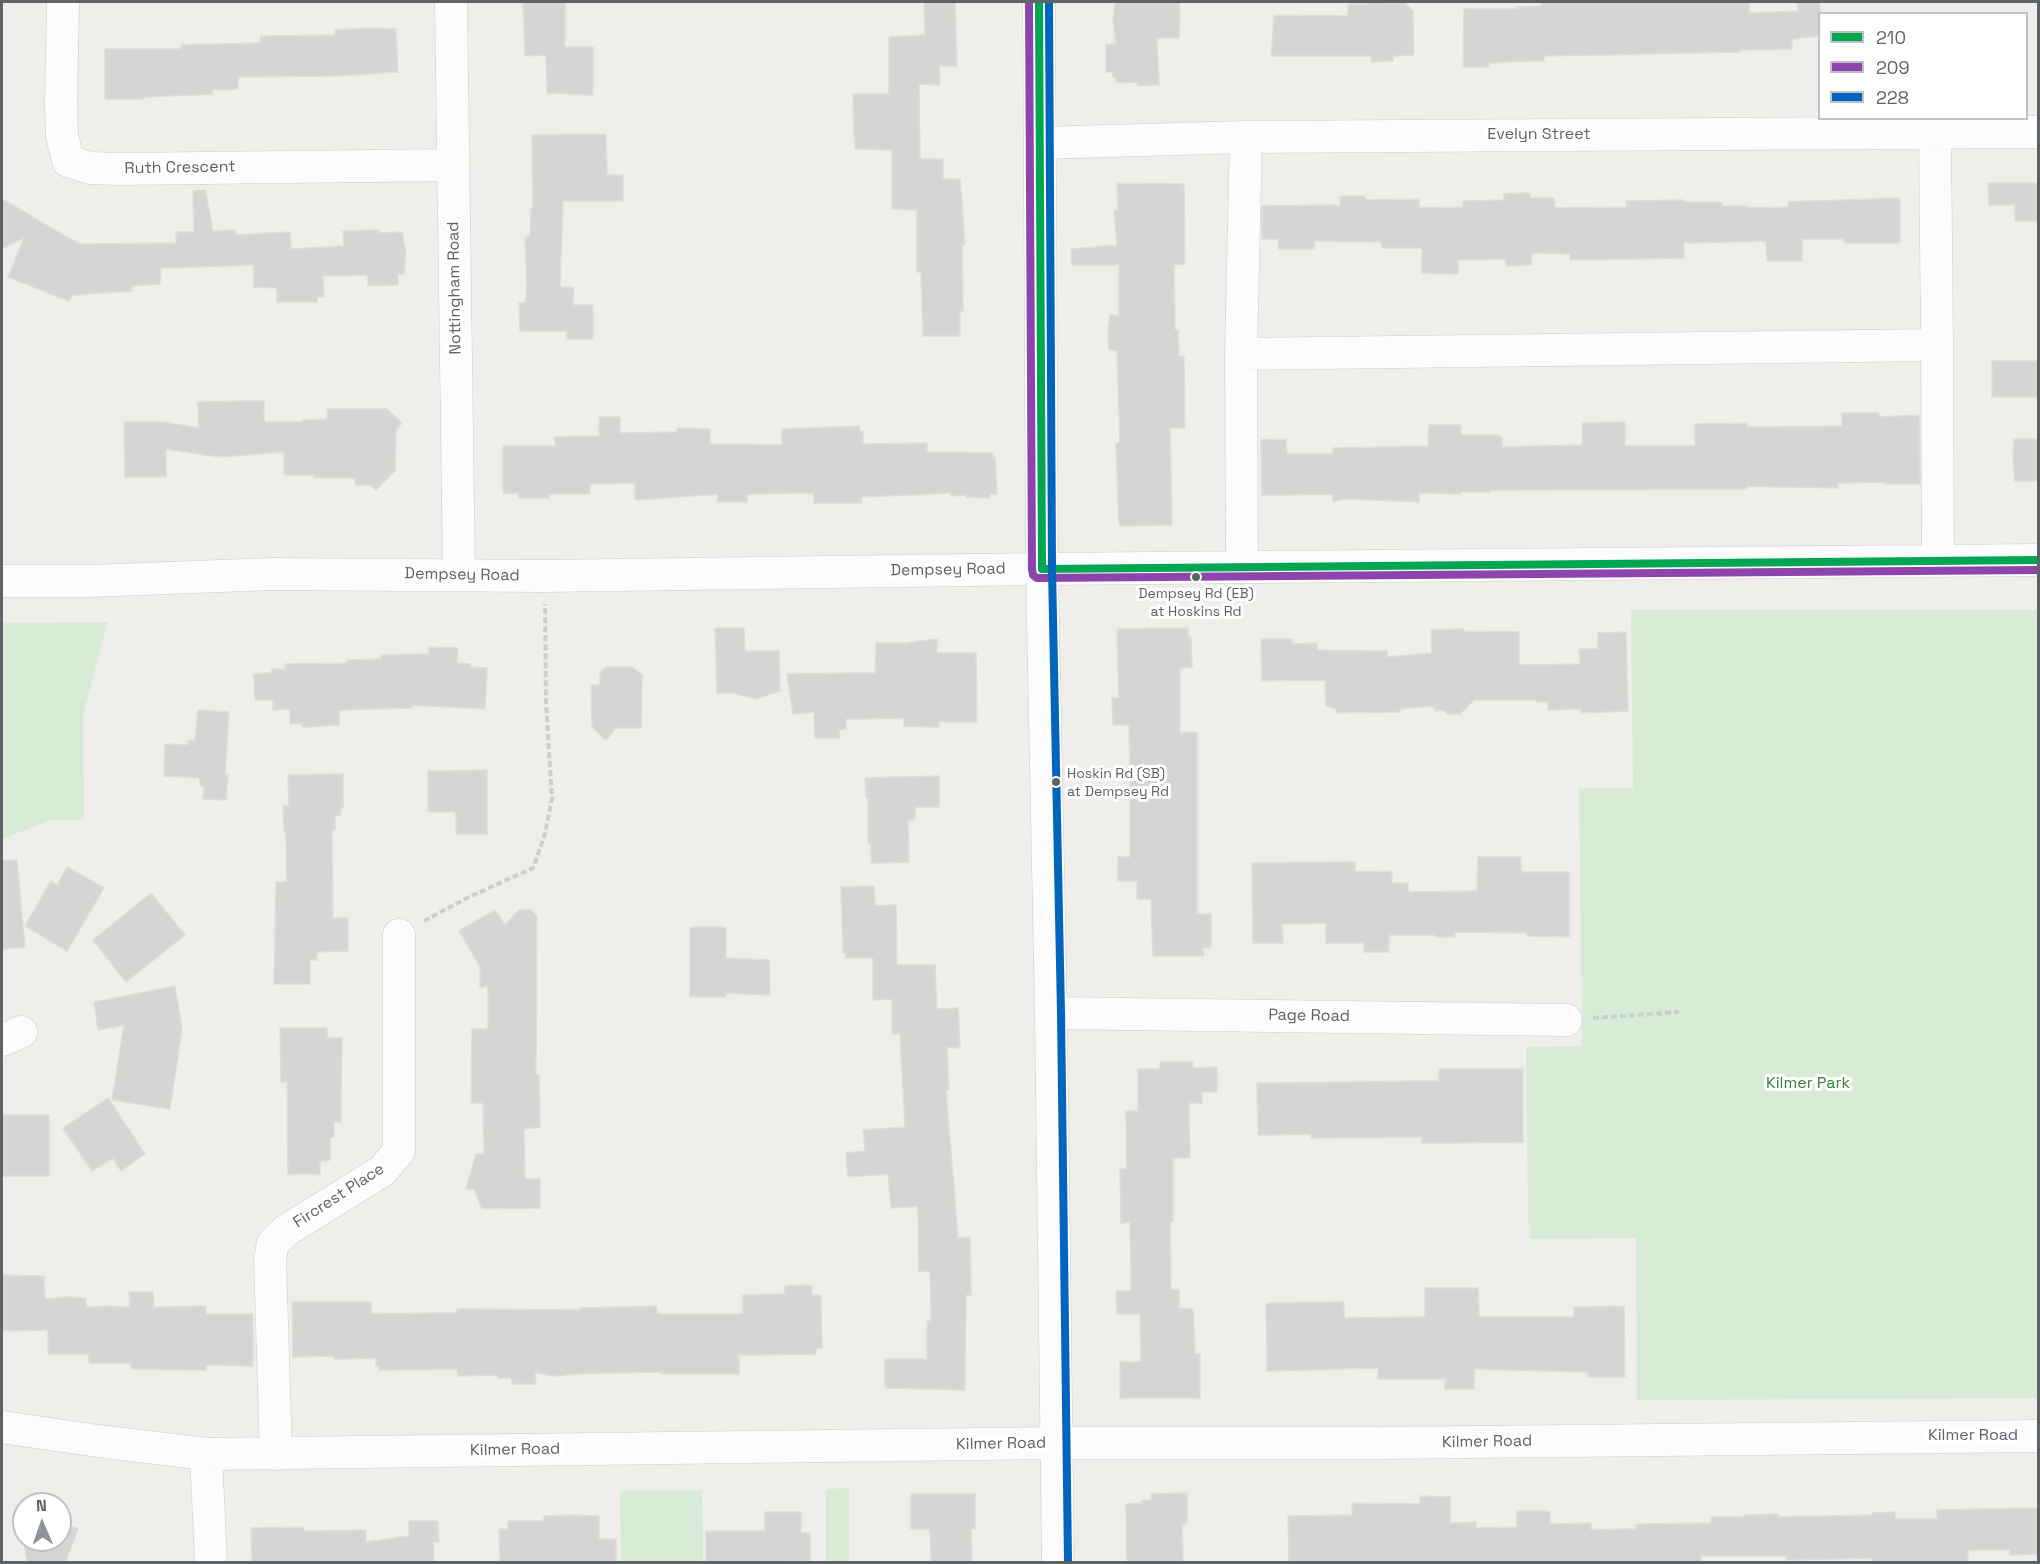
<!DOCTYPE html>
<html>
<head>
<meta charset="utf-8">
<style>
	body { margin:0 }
	#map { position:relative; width:2040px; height:1564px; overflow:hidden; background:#efeeea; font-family:"Space Grotesk",sans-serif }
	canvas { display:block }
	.frame { position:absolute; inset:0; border:3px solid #5f6368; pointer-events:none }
	.legend { position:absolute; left:1818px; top:12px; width:210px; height:108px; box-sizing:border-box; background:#fff; border:2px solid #bfc1c3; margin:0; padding:8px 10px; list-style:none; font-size:18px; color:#5f6368 }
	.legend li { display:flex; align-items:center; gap:12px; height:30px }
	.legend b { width:30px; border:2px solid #bfc1c3 }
	.north { position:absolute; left:12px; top:1492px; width:60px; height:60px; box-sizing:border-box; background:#fff; border:2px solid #bfc1c3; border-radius:50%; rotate:358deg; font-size:16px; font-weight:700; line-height:24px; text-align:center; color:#5f6368 }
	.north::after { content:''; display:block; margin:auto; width:21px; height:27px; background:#919496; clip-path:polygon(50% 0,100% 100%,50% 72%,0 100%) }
</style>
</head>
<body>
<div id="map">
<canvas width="2040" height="1564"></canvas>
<div class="frame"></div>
<ul class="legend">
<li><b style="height:8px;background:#00a651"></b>210</li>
<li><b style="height:8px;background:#8e44ad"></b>209</li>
<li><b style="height:8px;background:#0065bd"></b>228</li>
</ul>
<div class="north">N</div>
</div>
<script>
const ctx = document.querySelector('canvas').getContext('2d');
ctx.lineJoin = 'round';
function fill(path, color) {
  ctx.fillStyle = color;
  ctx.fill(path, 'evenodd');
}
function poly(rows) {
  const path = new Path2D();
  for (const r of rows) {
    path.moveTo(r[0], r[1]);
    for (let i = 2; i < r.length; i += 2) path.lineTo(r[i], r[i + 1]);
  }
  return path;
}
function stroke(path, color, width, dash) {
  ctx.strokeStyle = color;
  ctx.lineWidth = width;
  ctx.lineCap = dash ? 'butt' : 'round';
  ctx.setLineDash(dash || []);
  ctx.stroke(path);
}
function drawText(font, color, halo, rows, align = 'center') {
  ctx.font = font + ' "Space Grotesk",sans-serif';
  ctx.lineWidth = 6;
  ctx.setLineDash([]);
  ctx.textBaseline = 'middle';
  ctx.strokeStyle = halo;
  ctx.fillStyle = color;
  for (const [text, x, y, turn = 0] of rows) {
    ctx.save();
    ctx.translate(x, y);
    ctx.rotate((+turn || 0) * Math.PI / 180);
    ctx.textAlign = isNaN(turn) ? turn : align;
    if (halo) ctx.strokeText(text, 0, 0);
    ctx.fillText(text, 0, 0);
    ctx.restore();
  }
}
const green = poly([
	[1631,610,2038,610,2038,1398,1637,1400,1636,1238,1530,1239,1530,1225,1528,1225,1526,1047,1582,1046,1579,788,1633,788],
	[108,622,83,715,84,820,51,820,2,839,2,623],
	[849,1488,849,1562,826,1562,826,1489],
	[702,1490,703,1562,621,1562,620,1491]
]);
const building = poly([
	[523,2,565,2,565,47,593,47,593,95,547,93,546,55,525,56,523,2],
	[924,2,955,2,957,66,939,66,940,85,919,84,920,159,943,159,943,179,960,179,965,245,962,244,963,311,960,311,960,336,923,336,921,272,917,272,917,210,892,209,892,150,855,149,855,137,854,137,853,94,889,94,889,37,925,35,924,2],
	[1115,2,1179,2,1180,12,1179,38,1157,38,1159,85,1137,86,1137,82,1116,83,1116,77,1113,77,1113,72,1106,72,1106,44,1116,44,1113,20,1115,2],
	[1367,2,1405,3,1413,11,1414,55,1393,56,1393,61,1371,62,1371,56,1271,56,1274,15,1348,16,1348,4,1367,4,1367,2],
	[1541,2,1749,2,1749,13,1798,11,1797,2,1820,2,1820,36,1792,39,1792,49,1740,50,1741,52,1544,56,1544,61,1501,62,1488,63,1489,67,1463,67,1464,9,1518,9,1518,7,1541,6,1541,2],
	[371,28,396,29,398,72,336,76,238,77,238,89,212,90,213,94,144,97,144,99,105,99,105,49,181,49,181,45,260,43,261,36,335,35,335,30,371,28],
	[606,134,607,175,623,175,623,201,563,201,560,287,574,287,573,305,593,305,593,339,567,339,566,331,520,331,519,303,526,302,527,282,525,237,530,237,531,209,533,208,532,135,606,134],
	[1117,183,1184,184,1185,264,1174,265,1175,330,1178,330,1179,356,1184,356,1185,428,1170,428,1172,525,1120,526,1119,524,1116,444,1120,442,1117,350,1109,350,1108,330,1110,315,1119,315,1119,265,1072,265,1071,249,1117,245,1114,211,1118,209,1117,183],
	[1988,183,2038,183,2038,221,2015,221,2015,205,1989,205,1988,183],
	[205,190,213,231,235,230,236,235,290,232,291,249,344,246,343,231,379,230,379,233,402,232,406,253,404,274,398,274,398,285,368,286,368,275,323,276,324,297,317,297,317,302,277,302,277,288,254,287,254,265,161,268,160,284,131,286,132,291,72,295,69,301,8,277,24,238,2,249,2,199,79,244,176,243,176,232,194,232,193,191,205,190],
	[1530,193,1530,198,1554,198,1555,208,1626,207,1626,201,1683,200,1683,202,1722,202,1722,206,1747,206,1747,208,1788,207,1788,202,1900,198,1900,243,1844,243,1844,239,1802,239,1802,261,1767,261,1766,241,1684,243,1684,258,1570,260,1570,254,1532,253,1531,265,1506,266,1506,259,1458,260,1458,274,1422,273,1422,248,1382,248,1381,242,1314,241,1314,249,1279,249,1278,239,1262,239,1262,206,1340,205,1340,196,1365,196,1365,200,1419,199,1419,208,1463,207,1463,201,1504,200,1504,194,1530,193],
	[1992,361,2038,361,2038,397,1992,397,1992,361],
	[264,401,264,422,303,422,303,420,327,419,327,409,387,409,402,423,396,430,395,471,376,490,371,485,355,485,355,478,314,478,314,475,284,475,284,452,220,457,166,449,166,477,125,477,124,422,163,422,199,428,198,402,264,401],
	[1842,413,1879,413,1879,417,1919,415,1920,484,1885,484,1885,482,1838,483,1838,488,1746,486,1746,489,1491,490,1490,492,1461,492,1461,494,1419,493,1419,502,1349,499,1333,501,1333,494,1262,495,1261,440,1286,439,1287,454,1333,454,1333,448,1428,446,1429,425,1461,425,1461,435,1499,435,1499,437,1502,437,1502,447,1582,445,1583,423,1625,422,1625,446,1695,446,1695,424,1747,423,1747,427,1842,426,1842,413],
	[599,417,620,417,620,433,677,432,677,428,710,429,710,444,782,445,782,429,859,426,860,431,863,431,863,444,927,443,927,452,993,453,993,459,995,458,997,494,990,494,990,498,966,497,966,495,951,496,951,493,862,497,862,503,814,503,814,493,747,494,747,502,717,502,718,494,635,500,635,483,590,484,590,494,549,494,549,498,519,498,518,493,503,494,503,446,555,446,555,437,599,436,599,417],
	[2014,439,2038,439,2038,481,2015,481,2013,459,2014,439],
	[715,628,744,628,745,651,779,651,780,691,756,699,734,693,717,693,715,628],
	[1188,628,1188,637,1191,637,1192,667,1180,668,1180,733,1197,732,1197,914,1211,914,1211,948,1203,948,1204,956,1153,956,1151,899,1137,899,1137,881,1118,881,1118,857,1130,857,1130,767,1129,725,1113,725,1112,698,1119,698,1117,629,1188,628],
	[1463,629,1463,631,1519,632,1519,665,1580,664,1579,649,1598,649,1598,633,1626,632,1628,711,1581,713,1581,709,1548,710,1548,702,1537,702,1537,700,1474,700,1460,714,1447,714,1444,710,1436,711,1432,706,1400,709,1400,712,1336,713,1336,709,1326,706,1325,680,1262,681,1261,639,1292,639,1292,644,1317,643,1317,650,1387,651,1387,657,1432,653,1431,630,1463,629],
	[937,639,937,653,976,653,977,722,939,722,939,727,904,726,904,718,846,719,846,729,839,730,839,738,815,738,814,712,793,714,787,674,875,673,876,643,905,643,937,639],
	[429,647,458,648,457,663,470,664,470,667,487,668,485,709,412,705,412,708,339,710,339,725,302,727,302,723,290,724,290,709,273,710,273,700,255,700,254,674,272,673,272,669,285,669,285,664,347,663,347,660,381,659,381,655,429,654,429,647],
	[606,667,632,667,642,675,641,728,616,728,606,740,592,727,591,685,600,685,600,673,606,667],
	[198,710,229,712,225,775,228,775,226,800,203,799,204,787,200,786,200,778,164,776,165,744,188,745,188,740,195,740,198,710],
	[487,770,487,834,456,834,456,812,428,812,428,771,487,770],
	[343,774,343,807,341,807,341,815,335,816,335,830,332,830,333,918,348,918,348,951,317,952,317,960,310,960,310,984,274,984,276,882,287,882,286,832,284,832,283,806,289,806,288,775,343,774],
	[939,776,939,807,915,807,915,819,908,820,909,862,871,863,871,843,868,843,868,798,866,798,865,778,939,776],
	[1478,857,1521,857,1521,872,1569,872,1569,937,1527,936,1527,933,1455,932,1455,937,1435,937,1435,935,1389,935,1389,952,1364,952,1364,943,1326,943,1326,923,1282,924,1283,943,1253,943,1252,863,1355,862,1355,872,1392,871,1392,883,1408,883,1408,892,1477,891,1478,857],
	[17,860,25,947,2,949,2,861,17,860],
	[67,867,104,888,67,951,25,926,51,881,57,885,67,867],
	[874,886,875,906,896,905,897,965,935,965,937,1009,958,1008,960,1048,947,1047,949,1090,946,1090,958,1238,970,1237,971,1295,966,1295,965,1390,885,1388,885,1359,927,1359,927,1321,931,1321,930,1271,919,1272,918,1206,891,1208,888,1174,848,1177,846,1153,865,1151,863,1130,905,1127,900,1034,892,1034,892,999,873,1000,873,958,846,958,846,952,843,953,841,887,874,886],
	[151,893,185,935,126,982,93,940,151,893],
	[495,910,505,925,519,910,531,910,537,916,536,1075,539,1075,540,1127,524,1129,525,1179,540,1179,540,1208,482,1209,474,1189,466,1189,476,1154,484,1154,483,1103,471,1103,472,1029,488,1029,488,986,480,987,480,966,459,931,495,910],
	[690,927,726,927,726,958,769,960,770,995,726,993,726,997,690,997,690,927],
	[175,986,182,1029,170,1109,112,1100,124,1025,98,1030,94,1002,175,986],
	[280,1028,327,1028,327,1038,342,1038,341,1122,334,1122,334,1137,330,1138,330,1160,320,1161,320,1174,288,1174,287,1082,281,1082,280,1028],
	[1160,1062,1193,1062,1193,1068,1217,1067,1217,1092,1202,1092,1202,1103,1189,1103,1190,1158,1173,1158,1173,1222,1170,1222,1171,1290,1179,1290,1179,1308,1193,1309,1195,1354,1200,1354,1200,1398,1120,1398,1120,1362,1141,1362,1140,1314,1117,1314,1116,1291,1131,1291,1130,1222,1121,1223,1120,1169,1127,1169,1126,1111,1138,1111,1138,1069,1160,1069,1160,1062],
	[1439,1069,1523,1069,1523,1142,1422,1143,1422,1137,1311,1138,1311,1134,1258,1135,1257,1083,1439,1081,1439,1069],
	[108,1098,145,1154,121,1171,113,1158,92,1171,63,1128,108,1098],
	[2,1115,49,1115,49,1176,2,1176,2,1115],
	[2,1275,44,1276,45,1299,67,1297,86,1298,86,1307,108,1306,130,1307,129,1292,153,1292,154,1307,206,1306,206,1314,253,1314,253,1366,206,1365,206,1370,131,1369,131,1363,89,1363,89,1354,48,1354,48,1330,2,1331,2,1275],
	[812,1285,812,1295,821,1295,822,1348,816,1349,816,1354,739,1355,739,1374,661,1374,661,1372,572,1374,558,1376,535,1373,536,1384,512,1384,512,1378,498,1378,498,1375,458,1376,457,1369,379,1370,379,1366,376,1366,376,1358,334,1359,334,1356,293,1357,292,1302,371,1302,371,1314,457,1313,457,1309,580,1310,580,1308,657,1306,657,1314,743,1314,743,1295,785,1294,785,1286,812,1285],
	[1425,1288,1478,1288,1479,1317,1574,1317,1574,1307,1624,1306,1625,1377,1588,1377,1588,1372,1474,1369,1474,1389,1445,1389,1445,1379,1378,1379,1378,1368,1267,1371,1266,1303,1344,1302,1344,1318,1425,1317,1425,1288],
	[1187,1493,1187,1524,1182,1524,1183,1563,1127,1563,1126,1504,1142,1503,1142,1500,1151,1500,1151,1494,1187,1493],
	[911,1494,975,1494,975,1529,971,1529,972,1563,931,1563,930,1529,911,1529,911,1494],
	[1420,1496,1450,1497,1450,1523,1476,1522,1476,1528,1517,1527,1517,1511,1550,1511,1550,1524,1591,1523,1591,1530,1636,1529,1636,1524,1711,1523,1711,1517,1744,1517,1744,1515,1778,1514,1778,1517,1872,1515,1872,1513,1895,1512,1895,1519,1937,1519,1937,1510,2038,1508,2038,1554,2010,1555,2010,1550,1968,1550,1968,1563,1872,1563,1872,1558,1787,1560,1787,1556,1701,1556,1701,1563,1289,1563,1288,1516,1352,1515,1352,1503,1420,1504,1420,1496],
	[20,1509,24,1510,24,1540,60,1540,60,1523,78,1529,65,1563,27,1563,20,1509],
	[765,1512,801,1512,801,1533,810,1533,810,1561,706,1563,706,1531,765,1531,765,1512],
	[570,1515,599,1516,599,1539,616,1539,616,1563,500,1563,499,1529,508,1529,508,1521,544,1521,544,1516,570,1515],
	[409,1521,438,1521,439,1542,433,1542,434,1563,252,1563,251,1528,304,1527,304,1531,366,1530,366,1542,409,1536,409,1521]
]);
const path = poly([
	[424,921,469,897,533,868,545,834,552,798,546,703,545,604],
	[1593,1018,1679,1012]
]);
const minor = poly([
	[63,2,61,103,62,135,68,161,90,168,119,169,453,165],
	[451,2,459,575],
	[1039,2,1042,569,1051,1013,1058,1562],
	[1935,133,1937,345],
	[1040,143,1246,137,2038,132],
	[1241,354,1246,137],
	[1242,567,1241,354,1937,345,1938,560],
	[2,581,90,581,273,574,544,576,1042,569,2038,560],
	[1051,1013,1566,1020],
	[2,1040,21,1032],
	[2,1427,98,1441,206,1454,1057,1443,1378,1443,2038,1436],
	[206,1454,211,1562],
	[276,1454,270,1259,273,1243,287,1230,382,1171,399,1151,399,935]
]);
const bus1 = poly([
	[1039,2,1042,569,2038,560]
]);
const bus2 = poly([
	[1029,2,1032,569,1033,575,1037,578,2038,570]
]);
const bus3 = poly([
	[1049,2,1052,569,1061,1013,1068,1562]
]);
const markers = [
	[1196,577,5,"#5f6368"],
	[1056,782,5,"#5f6368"]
];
const busNames = [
	["Dempsey Rd (EB)",1196,594],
	["at Hoskins Rd",1196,612],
	["Hoskin Rd (SB)",1067,774,"left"],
	["at Dempsey Rd",1067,792,"left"]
];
const streetNames = [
	["Evelyn Street",1539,135],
	["Ruth Crescent",180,168,-1],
	["Nottingham Road",455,288,-91],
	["Dempsey Road",948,570,-1],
	["Dempsey Road",462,575,1],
	["Page Road",1309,1016,1],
	["Fircrest Place",339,1196,-33],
	["Kilmer Road",1973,1436],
	["Kilmer Road",1487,1442,-1],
	["Kilmer Road",1001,1444,-1],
	["Kilmer Road",515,1450,-1]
];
const parkNames = [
	["Kilmer Park",1808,1084]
];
fill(green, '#d8ebd6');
fill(building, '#d6d5d3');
stroke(building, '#deddd9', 1.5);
stroke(minor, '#cbcccc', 33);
stroke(path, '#cacfcc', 4, [6, 3]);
stroke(minor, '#fdfcfc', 32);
stroke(bus1, '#00a651', 8);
stroke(bus2, '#8e44ad', 8);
stroke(bus3, '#0065bd', 8);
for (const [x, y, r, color] of markers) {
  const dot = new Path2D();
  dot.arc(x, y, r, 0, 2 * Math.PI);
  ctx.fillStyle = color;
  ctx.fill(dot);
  stroke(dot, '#fff', 2);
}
drawText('14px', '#5f6368', '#fff', busNames);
drawText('16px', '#5f6368', '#fff', streetNames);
drawText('16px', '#348238', '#fff', parkNames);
</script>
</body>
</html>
